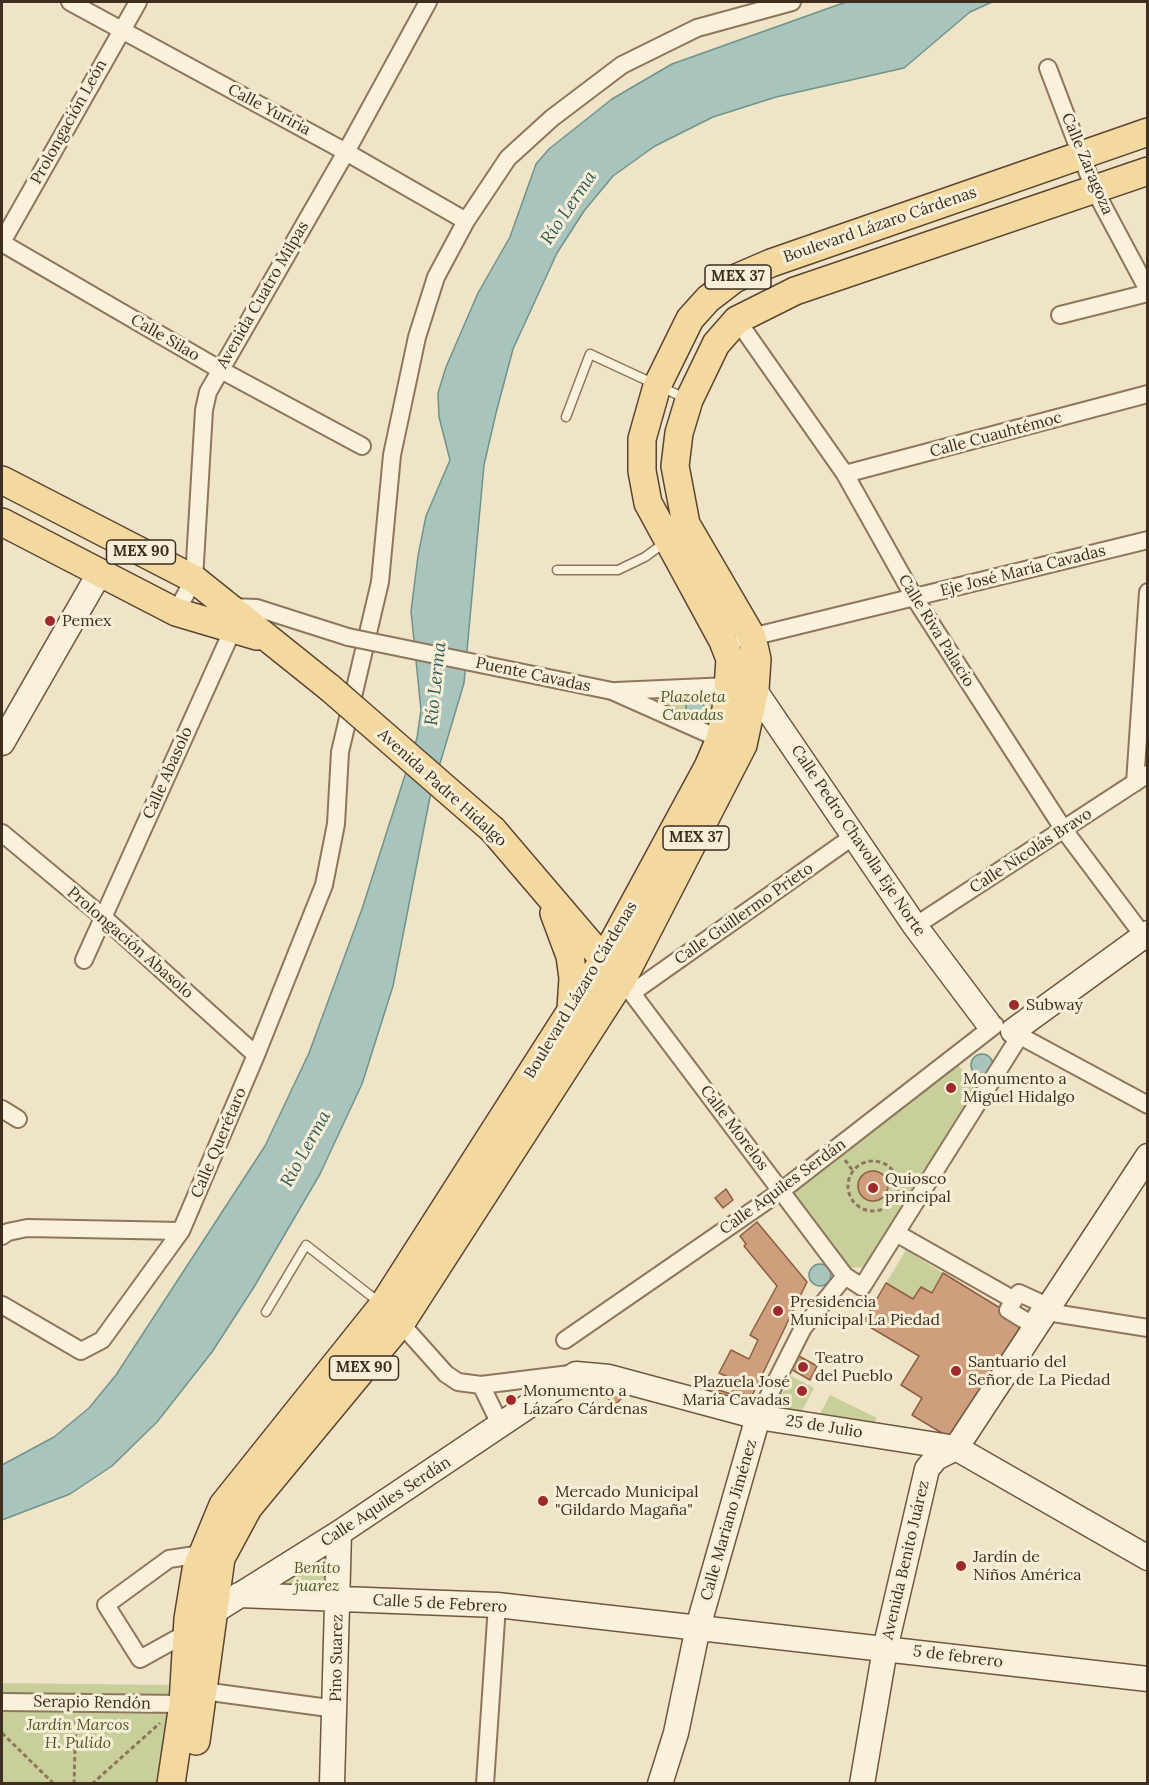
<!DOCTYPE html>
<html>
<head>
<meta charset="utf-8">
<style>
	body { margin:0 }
	#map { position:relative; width:1149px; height:1785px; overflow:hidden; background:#f0e4c8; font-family:Lora,serif }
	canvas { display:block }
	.frame { position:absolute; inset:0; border:3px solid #3d2e20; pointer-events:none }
</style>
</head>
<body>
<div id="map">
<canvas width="1149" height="1785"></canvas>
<div class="frame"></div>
</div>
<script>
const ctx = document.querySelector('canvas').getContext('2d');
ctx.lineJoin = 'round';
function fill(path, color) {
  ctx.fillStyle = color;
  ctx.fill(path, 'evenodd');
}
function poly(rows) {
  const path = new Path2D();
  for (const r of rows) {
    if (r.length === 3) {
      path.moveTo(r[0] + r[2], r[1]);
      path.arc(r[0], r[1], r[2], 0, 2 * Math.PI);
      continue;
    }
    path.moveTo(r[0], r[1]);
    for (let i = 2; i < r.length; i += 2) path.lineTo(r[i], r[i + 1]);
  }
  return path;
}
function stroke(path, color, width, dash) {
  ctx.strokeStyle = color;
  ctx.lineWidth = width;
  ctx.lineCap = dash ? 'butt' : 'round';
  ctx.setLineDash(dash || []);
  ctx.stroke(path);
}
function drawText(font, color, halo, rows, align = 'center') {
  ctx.font = font + ' Lora,serif';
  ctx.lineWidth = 6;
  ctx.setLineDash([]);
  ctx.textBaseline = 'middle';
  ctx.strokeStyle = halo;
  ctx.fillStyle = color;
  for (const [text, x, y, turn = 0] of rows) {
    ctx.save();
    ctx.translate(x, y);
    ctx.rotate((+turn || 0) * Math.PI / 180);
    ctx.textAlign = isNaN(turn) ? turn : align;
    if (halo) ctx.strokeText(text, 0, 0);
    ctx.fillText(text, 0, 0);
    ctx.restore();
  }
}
const green = poly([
	[719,680,710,741,594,689],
	[958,1065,978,1086,866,1267,848,1268,787,1192],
	[906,1250,943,1273,932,1293,921,1287,913,1299,886,1283],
	[791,1376,814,1388,801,1413,775,1409],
	[830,1395,877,1418,872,1425,819,1416],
	[336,1546,333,1596,254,1590],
	[2,1683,169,1685,160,1783,2,1784]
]);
const water = poly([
	[846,2,1001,2,992,2,970,12,904,68,776,97,713,117,655,146,613,176,584,211,557,253,513,349,496,413,484,465,464,683,430,797,393,986,362,1084,320,1174,254,1287,212,1352,157,1422,112,1466,70,1494,2,1520,2,1465,54,1437,89,1408,116,1375,265,1146,309,1053,362,909,417,738,421,710,411,611,418,556,426,516,450,460,439,417,438,393,446,367,478,293,510,237,536,164,549,149,612,99,672,64,846,2],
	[695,707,9],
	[982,1065,11],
	[820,1275,11]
]);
const building = poly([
	[873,1186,15],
	[726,1189,733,1200,723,1208,715,1198,726,1189],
	[757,1222,807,1282,749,1402,737,1396,733,1407,705,1397,710,1387,731,1394,737,1381,719,1373,731,1350,749,1359,758,1340,750,1335,777,1286,744,1246,746,1244,740,1236,757,1222],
	[943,1273,1031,1327,955,1441,912,1415,922,1398,901,1385,919,1356,863,1323,886,1283,913,1299,921,1287,932,1293,943,1273],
	[797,1355,817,1366,810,1380,789,1368,797,1355],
	[606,1384,629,1391,615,1405,598,1390,606,1384]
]);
const path = poly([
	[845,1160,853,1171],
	[873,1186,25],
	[2,1733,54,1784],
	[74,1784,76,1716],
	[92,1784,160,1723]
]);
const lane = poly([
	[566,417,590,354,687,399],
	[557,570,618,570,645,557,664,543],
	[266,1312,306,1245,380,1303]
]);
const street = poly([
	[70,2,346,152,466,221],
	[1048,68,1094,189,1148,290],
	[2,242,138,2],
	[2,243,219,369,362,446],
	[1060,315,1148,293],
	[737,320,845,474,914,597,1064,830,1148,942],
	[845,474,1148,394],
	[230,607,257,608,348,637],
	[176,612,194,579,204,410,208,392,346,152,428,2],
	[743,639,1148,540],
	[612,691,720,739],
	[616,691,729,686],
	[1135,783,1148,592],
	[2,833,103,917,256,1055],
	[915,926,1148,774],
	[84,960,233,629],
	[622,980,845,1276,862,1287,1021,1034],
	[633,992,855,835],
	[1011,1031,1148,1105],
	[2,1109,18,1119],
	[896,1233,1014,1300,1008,1310,1031,1324,1043,1304,1019,1293,1014,1300],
	[2,1236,8,1232,27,1228,181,1231],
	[2,1305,81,1351,102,1340,181,1231,256,1055,324,885,336,824,340,752,380,582,392,455,417,337,436,277,466,221,508,158,552,118,622,65,697,28,792,2],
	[1047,1312,1148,1328],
	[396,1318,446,1374,458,1382,481,1385,570,1374],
	[565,1340,781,1191,995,1025],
	[481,1385,501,1426],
	[758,1417,803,1328,845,1276],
	[187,1633,140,1659,106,1605,169,1559,202,1554,209,1555],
	[203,1691,336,1709],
	[2,1702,183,1704],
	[485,1784,497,1605]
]);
const secondary = poly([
	[747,679,915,926,988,1023],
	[2,743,99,574],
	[1013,1031,1148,933],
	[239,1595,497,1605,1148,1679],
	[200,1616,213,1612,339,1533,576,1374,609,1377,758,1417,956,1448,1148,1558],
	[332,1784,339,1533],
	[660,1784,676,1733,698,1627,758,1417],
	[862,1784,885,1649,927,1469,936,1458,956,1448,1148,1156]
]);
const primary = poly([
	[2,480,194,579,330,688],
	[2,522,176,612,257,636],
	[493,830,615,973],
	[554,913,570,956,573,978,571,1009],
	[196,1741,221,1558,248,1508,401,1323,622,980,743,745,755,689,757,659,752,637,686,524,675,466,679,433,689,400,716,344,737,320,795,291,1148,171],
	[171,1784,183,1704,188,1619,196,1570,223,1505,383,1305,604,959,708,767,720,739,727,704,730,659,723,641,648,503,642,471,642,439,657,386,690,319,708,299,734,279,771,263,1148,132]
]);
const streetBridge = poly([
	[348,637,612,691]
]);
const primaryBridge = poly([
	[330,688,493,830]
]);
const markers = [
	[50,621,6,"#9e2a2b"],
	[1014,1005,6,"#9e2a2b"],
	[951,1088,6,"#9e2a2b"],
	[873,1188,6,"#9e2a2b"],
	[778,1311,6,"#9e2a2b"],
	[803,1367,6,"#9e2a2b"],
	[956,1371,6,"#9e2a2b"],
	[802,1391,6,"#9e2a2b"],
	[511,1400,6,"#9e2a2b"],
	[543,1501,6,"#9e2a2b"],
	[961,1566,6,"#9e2a2b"]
];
const shields = [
	[738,277,66],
	[141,552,69],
	[696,838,66],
	[364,1368,69]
];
const shieldNames = [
	["MEX 37",738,277],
	["MEX 90",141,552],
	["MEX 37",696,838],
	["MEX 90",364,1368]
];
const streetNames = [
	["Calle Yuriria",269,110,28],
	["Prolongación León",69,122,-61],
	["Calle Zaragoza",1087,164,67],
	["Boulevard Lázaro Cárdenas",880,225,-19],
	["Avenida Cuatro Milpas",263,295,-60],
	["Calle Silao",165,338,30],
	["Calle Cuauhtémoc",996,435,-15],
	["Eje José María Cavadas",1023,571,-14],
	["Calle Riva Palacio",936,631,58],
	["Puente Cavadas",533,675,12],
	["Calle Abasolo",168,773,-66],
	["Avenida Padre Hidalgo",442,788,42],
	["Calle Pedro Chavolla Eje Norte",858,841,56],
	["Calle Nicolás Bravo",1031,851,-33],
	["Calle Guillermo Prieto",744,914,-35],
	["Prolongación Abasolo",130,943,41],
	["Boulevard Lázaro Cárdenas",581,990,-59],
	["Calle Morelos",734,1128,53],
	["Calle Querétaro",219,1143,-67],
	["Calle Aquiles Serdán",783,1187,-36],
	["25 de Julio",824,1427,9],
	["Calle Aquiles Serdán",386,1502,-33],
	["Calle Mariano Jiménez",729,1520,-74],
	["Avenida Benito Juárez",906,1560,-77],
	["Calle 5 de Febrero",440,1604,3],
	["5 de febrero",958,1657,7],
	["Pino Suarez",337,1658,-89],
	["Serapio Rendón",92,1703,1]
];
const poiNames = [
	["Pemex",62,621],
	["Subway",1026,1005],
	["Monumento a",963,1079],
	["Miguel Hidalgo",963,1097],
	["Quiosco",885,1179],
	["principal",885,1197],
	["Presidencia",790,1302],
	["Municipal La Piedad",790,1320],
	["Teatro",815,1358],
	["del Pueblo",815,1376],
	["Santuario del",968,1362],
	["Señor de La Piedad",968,1380],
	["Plazuela José",790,1382,"right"],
	["María Cavadas",790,1400,"right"],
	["Monumento a",523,1391],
	["Lázaro Cárdenas",523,1409],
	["Mercado Municipal",555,1492],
	["\"Gildardo Magaña\"",555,1510],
	["Jardín de",973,1557],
	["Niños América",973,1575]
];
const parkNames = [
	["Plazoleta",693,697],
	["Cavadas",693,715],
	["Benito",317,1568],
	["juarez",317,1586],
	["Jardín Marcos",78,1725],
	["H. Pulido",78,1743]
];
const waterNames = [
	["Río Lerma",569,208,-56],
	["Río Lerma",436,684,-84],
	["Río Lerma",306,1149,-61]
];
fill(green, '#c9cf9b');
fill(water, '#a9c4bc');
stroke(water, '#6f938a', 1.5);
fill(building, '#cf9f7d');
stroke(building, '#8d5f41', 1.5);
stroke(lane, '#8d765c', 11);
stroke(street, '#8d765c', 20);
stroke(secondary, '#6f573f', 27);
stroke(primary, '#5b4430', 30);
stroke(path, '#8d765c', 3, [4.5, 3]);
stroke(lane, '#faf1dc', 8);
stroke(street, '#faf1dc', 16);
stroke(secondary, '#faf1dc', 24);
stroke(primary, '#f3d9a0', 27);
stroke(streetBridge, '#8d765c', 20, []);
stroke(primaryBridge, '#5b4430', 30, []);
stroke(streetBridge, '#faf1dc', 16);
stroke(primaryBridge, '#f3d9a0', 27);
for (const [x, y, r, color] of markers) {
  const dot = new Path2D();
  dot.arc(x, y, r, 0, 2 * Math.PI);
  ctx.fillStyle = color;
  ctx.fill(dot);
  stroke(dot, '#f7eed8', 2);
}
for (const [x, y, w] of shields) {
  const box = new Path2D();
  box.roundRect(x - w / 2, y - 12, w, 24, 4.5);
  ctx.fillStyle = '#f7eed8';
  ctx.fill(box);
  stroke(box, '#3d2e20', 1.5);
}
drawText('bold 15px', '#3d2e20', null, shieldNames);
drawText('16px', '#3d2e20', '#f7eed8', streetNames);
drawText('16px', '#3d2e20', '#f7eed8', poiNames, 'left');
drawText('italic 16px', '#4d5a26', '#f7eed8', parkNames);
drawText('italic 18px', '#2f5d5a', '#f7eed8', waterNames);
</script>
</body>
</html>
